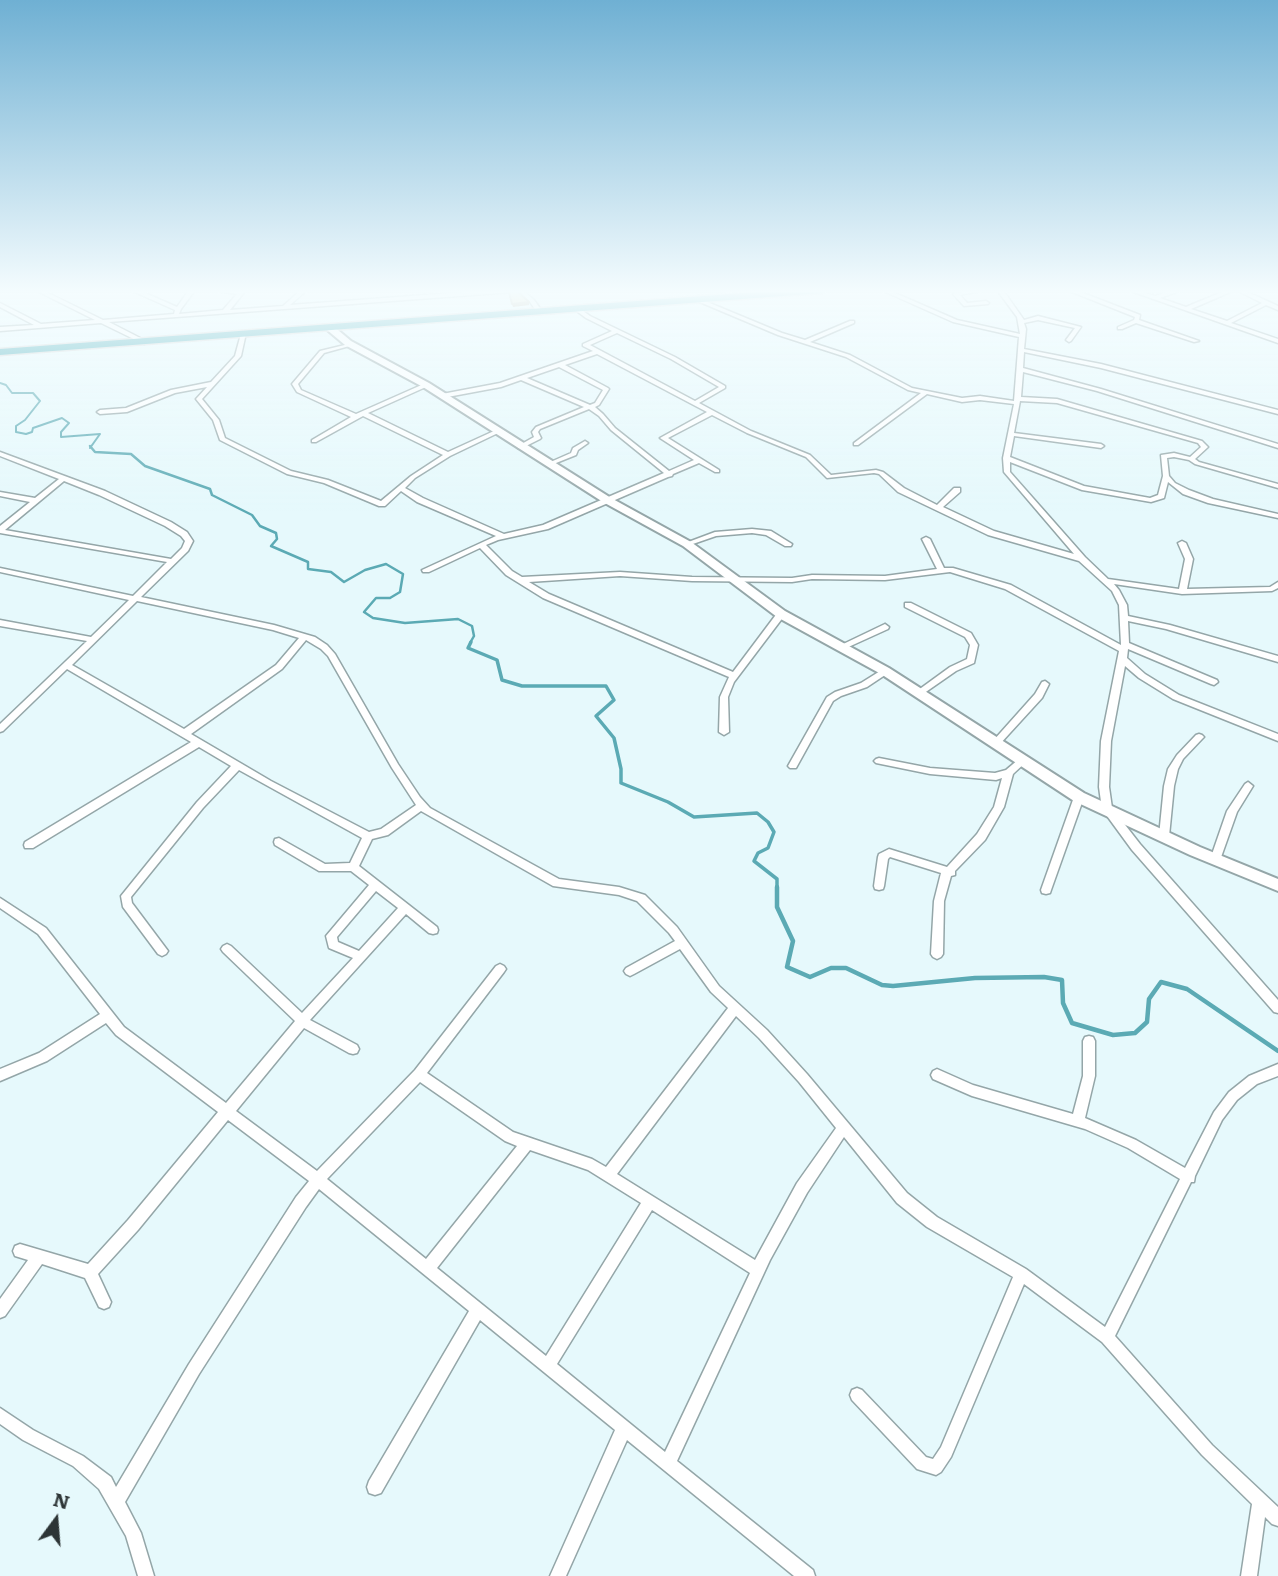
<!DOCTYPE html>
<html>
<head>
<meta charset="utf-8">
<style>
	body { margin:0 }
	#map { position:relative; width:1278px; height:1576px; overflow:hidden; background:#e6f9fc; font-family:Literata,serif }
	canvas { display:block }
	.north { position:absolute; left:21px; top:1485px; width:70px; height:70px; -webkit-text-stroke:5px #e6f9fc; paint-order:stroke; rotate:16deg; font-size:19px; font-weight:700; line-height:28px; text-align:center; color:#2d3536 }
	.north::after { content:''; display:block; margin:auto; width:24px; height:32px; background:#2d3536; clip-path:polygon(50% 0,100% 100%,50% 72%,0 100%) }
</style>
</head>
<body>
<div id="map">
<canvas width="1278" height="1576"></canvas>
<div class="north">N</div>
</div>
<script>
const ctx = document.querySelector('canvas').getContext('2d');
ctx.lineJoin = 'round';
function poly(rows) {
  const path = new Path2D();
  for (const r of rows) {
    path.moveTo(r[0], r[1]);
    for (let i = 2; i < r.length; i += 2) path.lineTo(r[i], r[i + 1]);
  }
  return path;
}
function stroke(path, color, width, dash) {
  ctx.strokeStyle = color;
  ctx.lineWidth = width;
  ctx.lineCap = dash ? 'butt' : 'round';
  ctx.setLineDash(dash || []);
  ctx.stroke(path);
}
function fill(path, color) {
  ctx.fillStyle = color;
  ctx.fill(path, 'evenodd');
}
const streamFar3 = poly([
	[0,383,6,385,12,393,33,393,40,401,25,420,16,426,16,432,26,434,32,432,33,428,62,418,69,423,61,432,61,437,100,434,90,448]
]);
const streamFar2 = poly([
	[90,446,95,452,131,454,145,466,210,489,212,495,252,515,260,526,276,533,277,539,271,546,308,562,308,569,331,572,344,582,365,570,386,564,403,574,400,592,390,598,376,598,364,612,373,618,405,623,458,619,472,626,474,636,470,643]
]);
const streamFar1 = poly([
	[471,642,468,648,497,660,502,680,522,686,606,686,614,700,596,716,614,738,621,769,621,783,668,802,694,817,757,813,768,822,774,832,768,848,758,853,754,861,777,879,777,888]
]);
const stream = poly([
	[777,887,777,907,793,941,787,967,810,977,831,968,846,968,882,985,893,986,975,978,1044,977,1062,980,1063,1003,1072,1023,1113,1035,1135,1033,1147,1022,1149,999,1161,982,1187,989,1278,1051]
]);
const street = poly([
	[35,290,42,290,103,320,174,314,175,310,130,290,138,290,177,307,189,290,195,290,181,309,179,314,223,310,237,294,212,290,239,291,246,290,230,310,283,306,301,290,307,290,290,305,492,290,516,290,513,292,109,322,146,341,147,342,144,344,101,323,0,331,0,327,34,325,0,307,0,303,41,324,95,320,35,290],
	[516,290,522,290,534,300,542,311,541,312,537,312,530,302,516,290],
	[881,290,888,290,957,320,1020,334,1017,317,997,290,1003,290,1024,320,1038,316,1081,327,1071,341,1069,342,1066,340,1075,328,1038,320,1024,323,1026,329,1024,349,1101,364,1278,410,1278,414,1101,368,1024,352,1023,368,1101,389,1278,444,1278,448,1097,391,1023,372,1021,397,1057,399,1202,441,1208,447,1195,459,1199,462,1278,484,1278,488,1195,464,1189,460,1174,457,1167,458,1169,476,1175,483,1189,490,1213,499,1278,514,1278,518,1208,503,1183,494,1168,482,1164,498,1151,502,1082,490,1010,462,1010,472,1085,557,1108,579,1179,589,1185,559,1178,543,1182,541,1186,543,1193,559,1187,589,1270,587,1278,582,1278,588,1272,591,1182,594,1114,584,1119,590,1127,605,1128,616,1170,625,1278,656,1278,662,1166,629,1128,621,1129,643,1217,680,1218,682,1214,685,1211,684,1128,649,1127,658,1145,674,1179,695,1278,734,1278,741,1173,699,1139,678,1125,666,1111,741,1109,787,1112,808,1140,844,1278,1000,1278,1013,1274,1012,1132,850,1102,809,1099,787,1101,741,1119,651,1005,589,950,572,885,580,812,579,792,582,692,581,620,576,529,582,549,594,733,672,778,612,784,612,784,616,734,682,728,697,729,732,724,735,719,732,720,697,729,677,543,598,506,575,480,548,429,572,423,572,422,570,496,536,417,502,401,491,385,506,379,506,324,483,287,474,220,440,213,420,196,399,207,387,175,393,127,412,100,414,97,412,100,410,126,408,171,390,211,382,235,356,241,334,246,333,241,356,202,399,219,420,225,438,291,471,328,480,381,501,411,476,443,455,363,416,316,442,312,442,312,440,351,417,297,392,292,384,320,351,353,343,353,345,324,353,298,384,301,390,356,414,426,383,428,384,428,386,368,413,448,452,494,431,498,431,498,433,450,456,415,478,405,488,423,498,504,534,543,525,664,473,611,430,599,416,589,409,540,429,538,432,541,438,540,439,522,448,518,448,518,446,534,437,532,432,536,427,584,407,521,380,501,387,442,398,439,396,442,394,500,383,593,351,583,346,583,344,612,331,586,318,574,309,573,308,576,306,590,316,675,357,725,386,725,388,699,403,751,431,810,455,831,475,876,470,883,472,904,488,937,505,954,488,960,488,960,492,943,507,994,531,1074,554,1004,472,1003,458,1014,404,980,400,962,402,927,394,858,445,854,445,854,443,921,393,908,390,846,357,778,335,695,300,700,299,782,333,805,340,850,321,854,321,854,323,810,342,850,355,912,388,962,398,980,396,1014,401,1019,337,953,322,881,290],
	[617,333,671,359,719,387,695,401,590,345,617,333],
	[597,354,707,412,660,438,694,460,669,471,615,428,603,414,595,407,599,405,609,389,608,388,565,365,597,354],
	[559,367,603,390,595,403,590,405,527,378,559,367],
	[1020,401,1057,403,1198,443,1201,447,1190,457,1174,453,1161,455,1163,476,1158,495,1150,498,1084,486,1010,457,1014,436,1101,448,1104,446,1101,444,1014,433,1020,401],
	[712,415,747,433,806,457,827,478,874,473,879,474,898,492,988,535,1079,561,1112,591,1119,605,1121,645,1011,585,953,568,944,568,930,539,926,537,922,539,937,569,885,576,812,575,792,578,692,577,620,572,522,577,512,571,486,545,498,540,548,529,668,477,672,476,673,474,699,463,715,472,719,472,719,470,668,438,712,415],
	[972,290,985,290,960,295,967,303,986,301,989,303,988,304,964,306,953,294,972,290],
	[1067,290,1075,290,1140,315,1139,320,1199,341,1194,342,1136,323,1122,329,1118,329,1118,327,1134,320,1135,317,1067,290],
	[1128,290,1136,290,1155,296,1174,290,1182,290,1160,298,1186,307,1227,290,1235,290,1191,309,1227,321,1262,303,1236,290,1243,290,1278,306,1278,310,1266,305,1231,323,1278,339,1278,343,1128,290],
	[585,441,588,443,578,450,576,455,551,465,546,464,571,453,573,448,585,441],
	[0,452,105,491,171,522,187,532,193,541,188,551,141,597,274,625,315,637,327,645,335,654,398,764,420,797,430,808,559,879,619,887,645,895,677,927,719,986,767,1030,807,1074,907,1193,937,1217,1026,1269,1105,1327,1180,1179,1128,1148,1085,1129,972,1096,933,1079,931,1075,933,1071,937,1069,973,1085,1073,1114,1083,1076,1083,1041,1085,1037,1089,1036,1093,1037,1095,1041,1095,1076,1085,1118,1136,1140,1185,1168,1214,1112,1229,1092,1249,1076,1278,1064,1278,1076,1257,1084,1237,1100,1222,1120,1195,1176,1194,1182,1191,1182,1115,1336,1212,1445,1278,1507,1278,1526,1272,1524,1265,1517,1257,1576,1241,1576,1252,1504,1202,1455,1102,1342,1024,1284,951,1457,941,1472,936,1475,917,1469,852,1400,850,1395,852,1390,857,1388,862,1390,926,1457,933,1459,941,1447,1013,1277,927,1227,897,1203,844,1137,807,1193,770,1260,677,1461,813,1570,815,1576,794,1576,627,1440,566,1576,550,1576,615,1430,480,1320,381,1493,375,1495,369,1493,367,1487,369,1481,469,1311,319,1189,306,1207,199,1374,125,1502,141,1533,154,1576,138,1576,126,1536,99,1489,73,1466,23,1440,0,1424,0,1408,33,1430,83,1456,111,1477,116,1487,189,1364,296,1197,309,1181,228,1120,138,1230,98,1274,111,1302,109,1307,104,1309,99,1307,85,1278,42,1264,5,1316,0,1318,0,1299,28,1260,15,1256,13,1251,15,1246,20,1244,88,1264,128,1220,218,1112,116,1035,106,1023,47,1061,0,1081,0,1069,39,1053,100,1014,38,934,0,908,0,898,46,928,124,1027,226,1103,295,1021,223,952,221,949,223,946,227,944,231,946,302,1013,353,958,329,948,326,936,369,885,351,871,319,871,275,845,274,842,275,839,279,838,325,864,350,863,362,838,239,770,203,808,131,897,132,903,168,951,166,954,162,956,158,954,123,907,121,896,197,802,231,766,199,747,33,848,25,848,24,845,25,842,191,742,67,669,3,731,0,732,0,724,87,641,0,626,0,620,91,637,129,600,0,572,0,568,133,596,167,562,0,533,0,526,30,502,0,496,0,492,35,498,59,479,0,456,0,452],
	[64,481,99,495,165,526,181,536,185,541,182,548,171,559,5,530,64,481],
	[137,601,273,630,299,638,276,665,184,729,72,665,137,601],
	[306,640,321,649,328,656,392,768,416,805,381,829,369,832,271,781,191,734,282,669,306,640],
	[421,811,553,886,619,895,637,901,669,933,675,941,626,968,624,971,626,974,630,976,634,974,680,949,711,992,728,1008,606,1167,592,1159,513,1132,427,1073,504,972,506,969,504,966,500,964,496,966,415,1070,317,1171,236,1111,304,1028,349,1053,353,1054,357,1053,359,1049,357,1045,310,1020,406,914,429,933,433,934,437,933,438,930,437,927,359,866,372,839,388,835,421,811],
	[376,891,398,908,359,951,338,942,337,937,376,891],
	[736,1016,759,1038,799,1082,836,1128,797,1183,755,1260,617,1174,736,1016],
	[420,1082,505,1141,517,1146,426,1259,327,1179,420,1082],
	[530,1150,588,1170,641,1203,546,1356,437,1268,530,1150],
	[652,1210,750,1273,665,1452,557,1364,652,1210],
	[752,529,771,531,792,544,791,546,785,546,766,535,752,533,716,536,687,546,683,544,715,532,752,529],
	[905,603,911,603,971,633,978,645,974,663,956,671,920,696,916,693,917,691,950,667,967,659,970,645,965,637,905,607,905,603],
	[885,624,889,627,888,629,844,649,841,650,837,647,885,624],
	[885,668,889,671,888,673,867,687,841,696,833,701,796,768,790,768,788,766,827,697,835,692,861,683,885,668],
	[1045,681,1049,684,1042,698,999,745,993,745,991,743,993,741,1035,694,1042,682,1045,681],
	[1199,734,1202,735,1204,737,1202,739,1183,759,1178,769,1174,786,1169,836,1168,839,1160,839,1159,836,1164,786,1168,769,1177,755,1196,735,1199,734],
	[879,758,930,768,995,773,1006,770,1019,759,1025,759,1027,761,1013,774,1004,807,985,840,955,871,955,875,951,876,944,901,943,954,941,957,937,959,933,957,931,954,934,901,941,873,890,857,888,859,884,886,883,889,879,890,875,889,874,886,878,857,879,854,889,849,947,867,977,834,994,807,1002,778,996,780,930,774,876,763,874,761,876,759,879,758],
	[1248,782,1253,786,1237,812,1220,860,1219,863,1211,863,1210,860,1227,811,1245,784,1248,782],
	[1079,793,1084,797,1051,890,1050,893,1046,894,1042,893,1041,890,1074,797,1079,793]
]);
const secondary = poly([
	[326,325,332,325,351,341,429,383,611,498,691,542,785,611,889,668,1084,793,1200,847,1278,879,1278,891,1190,855,1074,801,881,674,777,617,683,546,603,502,423,387,345,345,326,329,326,325]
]);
const highway = poly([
	[783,290,827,290,822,293,0,355,0,349,783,290]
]);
const shadedWall = poly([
	[529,302,529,305,513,307,512,304]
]);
const building = poly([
	[516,290,529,302,512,304,509,292,516,290]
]);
stroke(streamFar3, '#5baab4', 2);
stroke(streamFar2, '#5baab4', 2.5);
stroke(streamFar1, '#5baab4', 3.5);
stroke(stream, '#5baab4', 4.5);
stroke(street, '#94a6a8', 3);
stroke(secondary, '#94a6a8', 4);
stroke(highway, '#d5d7d7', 3);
fill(street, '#fff');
fill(secondary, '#fff');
fill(highway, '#36a5b2');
fill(shadedWall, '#a8916b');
fill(building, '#f0cf99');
stroke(building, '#a8916b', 2);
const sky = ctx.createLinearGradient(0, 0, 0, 511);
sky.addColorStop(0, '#6fb0d3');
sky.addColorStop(0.57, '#f4fcfe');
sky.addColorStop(1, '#f4fcfe00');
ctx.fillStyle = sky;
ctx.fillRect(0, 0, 1278, 511);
</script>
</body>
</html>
